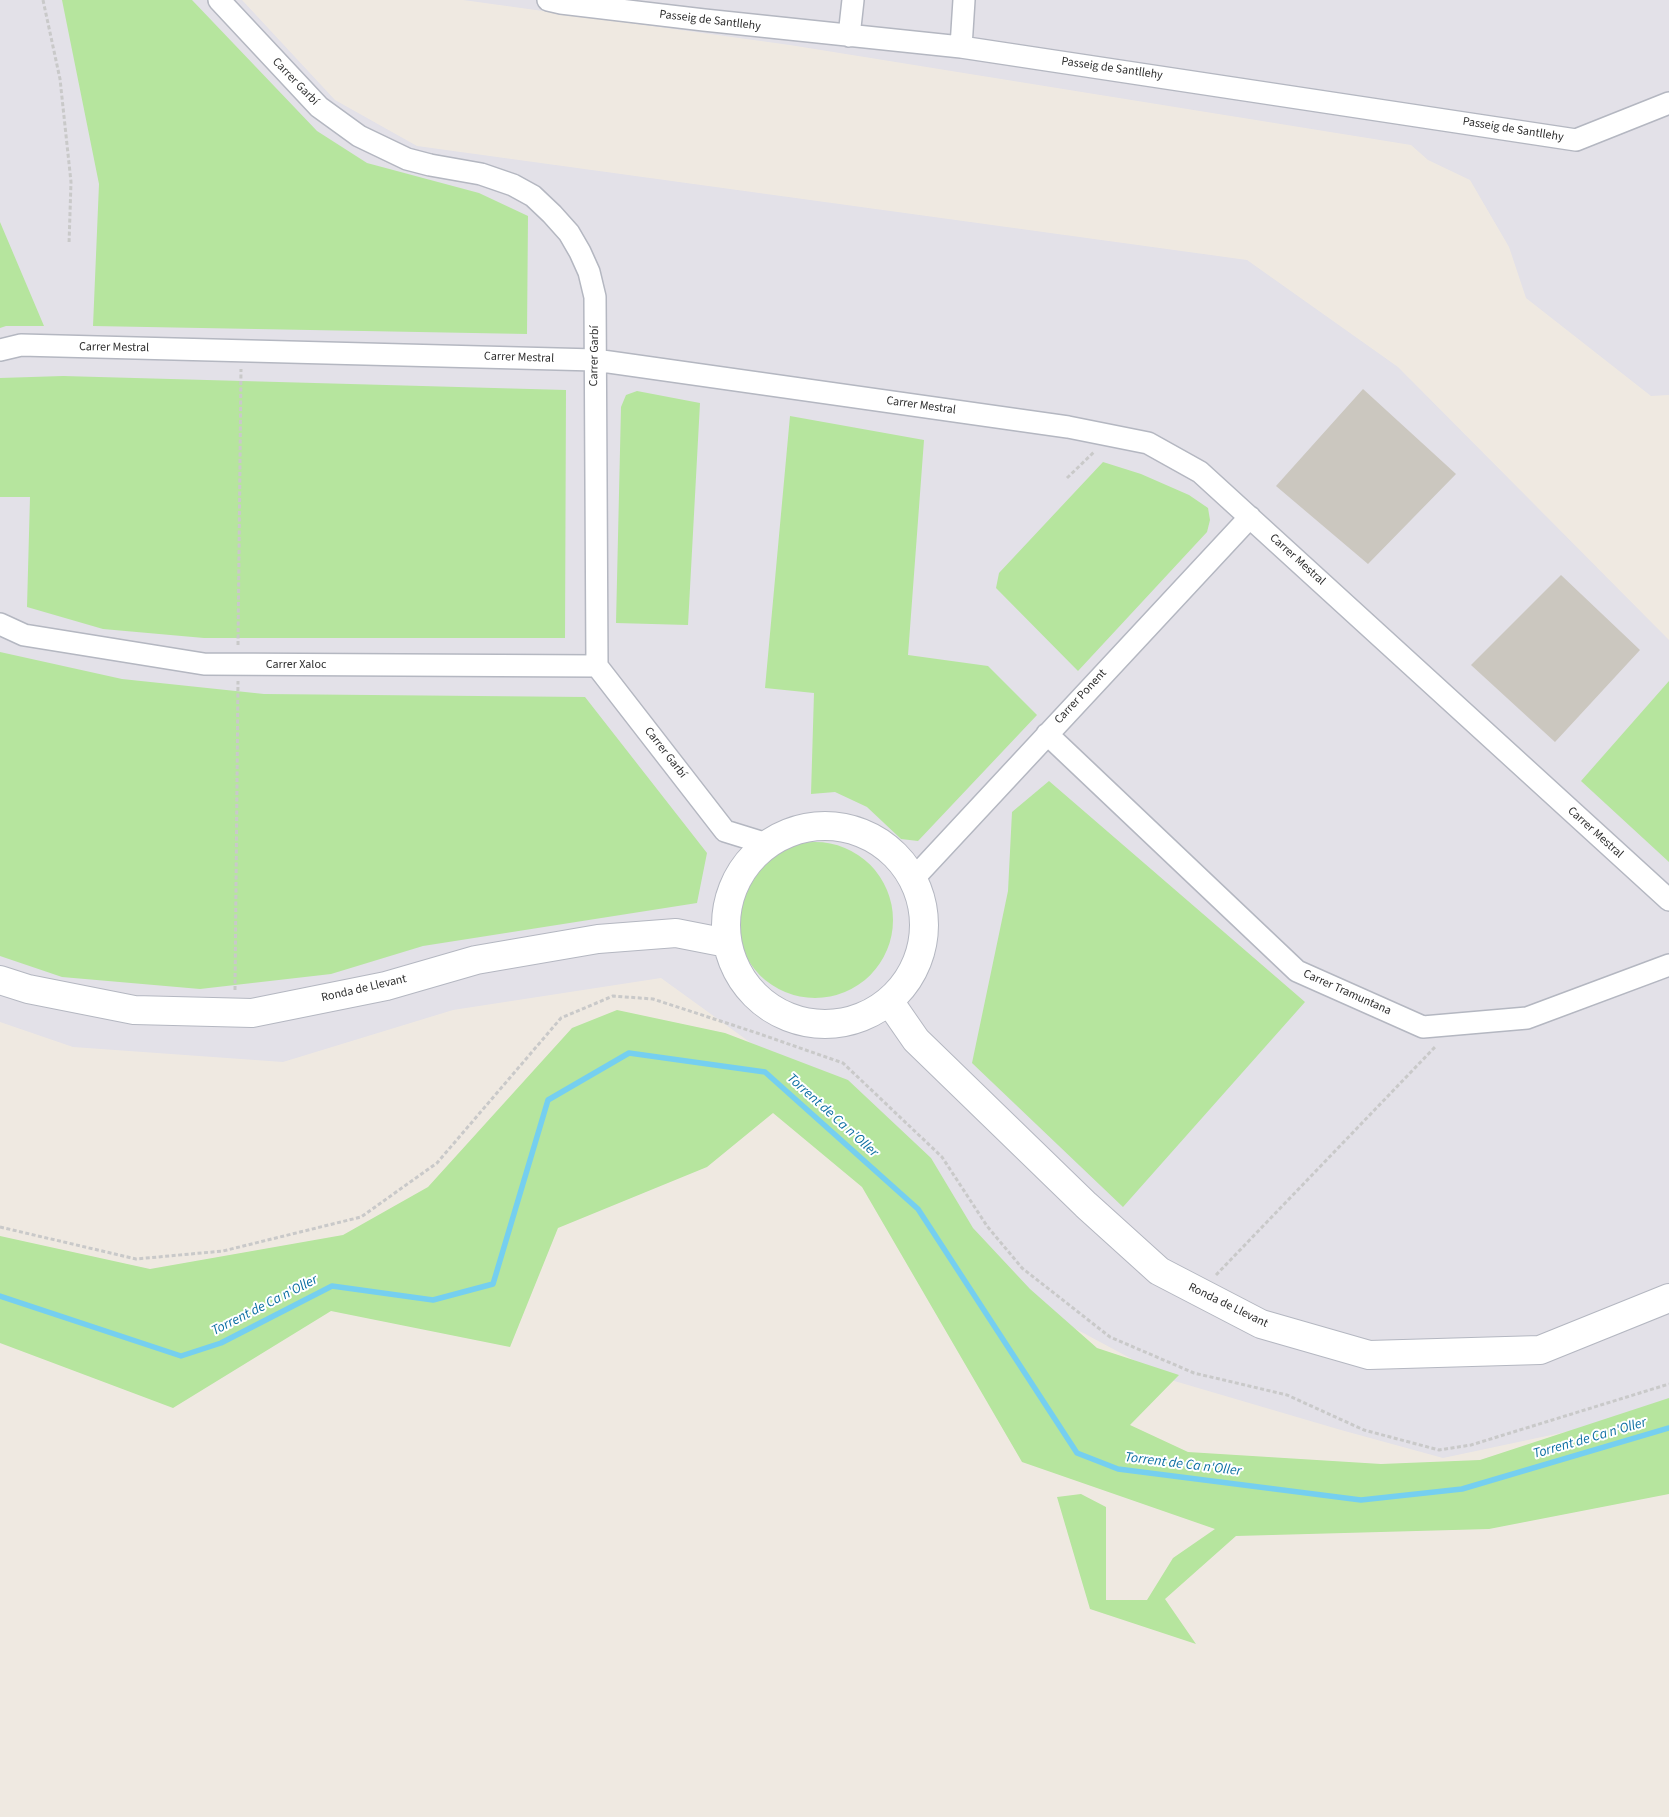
<!DOCTYPE html>
<html>
<head>
<meta charset="utf-8">
<style>
	body { margin:0 }
	canvas { display:block; background:#efe9e1 }
</style>
</head>
<body>
<canvas width="1669" height="1817"></canvas>
<script>
const ctx = document.querySelector('canvas').getContext('2d');
ctx.lineJoin = 'round';
function fill(path, color) {
  ctx.fillStyle = color;
  ctx.fill(path, 'evenodd');
}
function poly(rows) {
  const path = new Path2D();
  for (const r of rows) {
    if (r.length === 3) {
      path.moveTo(r[0] + r[2], r[1]);
      path.arc(r[0], r[1], r[2], 0, 2 * Math.PI);
      continue;
    }
    path.moveTo(r[0], r[1]);
    for (let i = 2; i < r.length; i += 2) path.lineTo(r[i], r[i + 1]);
  }
  return path;
}
function stroke(path, color, width, dash) {
  ctx.strokeStyle = color;
  ctx.lineWidth = width;
  ctx.lineCap = dash ? 'butt' : 'round';
  ctx.setLineDash(dash || []);
  ctx.stroke(path);
}
function drawText(font, color, halo, rows, align = 'center') {
  ctx.font = font + ' "Source Sans 3",sans-serif';
  ctx.lineWidth = 4;
  ctx.setLineDash([]);
  ctx.textBaseline = 'middle';
  ctx.strokeStyle = halo;
  ctx.fillStyle = color;
  for (const [text, x, y, turn = 0] of rows) {
    ctx.save();
    ctx.translate(x, y);
    ctx.rotate((+turn || 0) * Math.PI / 180);
    ctx.textAlign = isNaN(turn) ? turn : align;
    if (halo) ctx.strokeText(text, 0, 0);
    ctx.fillText(text, 0, 0);
    ctx.restore();
  }
}
const industrial = poly([
	[0,0,242,0,335,100,417,146,1247,260,1398,367,1669,640,1669,1410,1443,1458,1341,1430,1171,1380,1059,1320,780,1064,661,978,453,1010,283,1062,73,1047,0,1022],
	[463,0,1669,0,1669,395,1651,396,1526,298,1509,247,1470,180,1428,160,1411,145,790,45]
]);
const green = poly([
	[62,0,192,0,317,131,367,163,479,193,528,216,527,334,93,326,99,184],
	[0,222,44,326,6,326,0,328],
	[63,376,566,390,565,638,204,638,103,629,27,607,30,497,0,497,0,378],
	[637,391,700,403,688,625,616,623,621,407,626,395],
	[790,416,924,440,908,655,988,666,1037,715,918,841,901,839,867,807,835,792,811,794,814,693,765,688],
	[1103,462,1141,474,1189,495,1208,508,1210,520,1207,532,1078,671,996,588,999,573],
	[0,652,122,679,264,694,585,697,707,853,697,903,423,946,331,974,200,989,62,977,0,956],
	[1669,681,1669,862,1581,781],
	[1049,781,1305,1002,1123,1207,972,1063,1008,891,1012,812],
	[815,920,78],
	[617,1010,725,1033,848,1080,931,1158,973,1228,1030,1289,1097,1348,1179,1375,1130,1425,1188,1452,1381,1464,1480,1460,1669,1398,1669,1494,1489,1529,1236,1536,1165,1599,1196,1644,1090,1609,1057,1497,1081,1494,1106,1507,1106,1600,1147,1600,1173,1558,1215,1529,1022,1462,862,1187,773,1113,707,1167,558,1228,510,1347,331,1311,173,1408,0,1343,0,1236,150,1269,343,1235,428,1187,572,1028]
]);
const stream = poly([
	[0,1296,181,1356,221,1343,332,1286,433,1300,493,1284,548,1100,629,1053,765,1072,918,1209,1077,1453,1118,1469,1361,1500,1462,1489,1669,1428]
]);
const building = poly([
	[1363,389,1456,474,1368,564,1276,486],
	[1561,575,1640,650,1555,742,1471,665]
]);
const path = poly([
	[43,0,60,79,71,182,69,244],
	[1067,478,1094,452],
	[238,645,241,369],
	[235,990,238,681],
	[0,1227,136,1259,223,1251,361,1217,437,1163,561,1018,613,996,653,999,757,1033,843,1063,942,1157,987,1226,1022,1268,1110,1337,1194,1373,1287,1395,1364,1430,1439,1450,1471,1445,1669,1384],
	[1216,1275,1435,1047]
]);
const minor = poly([
	[219,0,319,107,359,136,407,159,430,165,481,174,513,185,533,196,552,214,569,233,580,252,589,272,595,297,597,666,725,831,767,844],
	[548,0,561,3,704,20,961,47,1576,140,1669,103],
	[849,36,853,0],
	[961,47,964,0],
	[0,350,21,345,595,360,1068,427,1148,443,1200,472,1669,900],
	[0,624,24,635,204,664,597,666],
	[1047,734,1297,971,1423,1027,1527,1018,1669,965],
	[914,878,1250,517]
]);
const secondary = poly([
	[825,925,99],
	[0,980,28,989,134,1010,252,1013,386,986,476,960,598,939,676,933,727,943],
	[889,1001,916,1040,1086,1205,1159,1271,1261,1324,1369,1355,1540,1350,1669,1298]
]);
const streetNames = [
	["Passeig de Santllehy",710,21,7],
	["Passeig de Santllehy",1112,69,8],
	["Carrer Garbí",295,82,46],
	["Passeig de Santllehy",1513,130,9],
	["Carrer Mestral",114,348,1],
	["Carrer Garbí",595,356,-89],
	["Carrer Mestral",519,358,2],
	["Carrer Mestral",921,406,8],
	["Carrer Mestral",1297,560,42],
	["Carrer Xaloc",296,665],
	["Carrer Ponent",1081,697,-47],
	["Carrer Garbí",665,753,52],
	["Carrer Mestral",1595,833,42],
	["Ronda de Llevant",364,989,-13],
	["Carrer Tramuntana",1347,993,24],
	["Ronda de Llevant",1228,1306,26]
];
const waterNames = [
	["Torrent de Ca n'Oller",832,1116,42],
	["Torrent de Ca n'Oller",265,1306,-27],
	["Torrent de Ca n'Oller",1590,1439,-16],
	["Torrent de Ca n'Oller",1183,1465,7]
];
fill(industrial, '#e3e1e8');
fill(green, '#b6e59e');
stroke(stream, '#75cff0', 5.5);
fill(building, '#cbc7bf');
stroke(minor, '#b4b7c1', 24);
stroke(secondary, '#b4b7c1', 30);
stroke(path, '#c9c9c9', 3, [4, 2.5]);
stroke(minor, '#fff', 21);
stroke(secondary, '#fff', 28);
drawText('12px', '#2e2e2e', '#fff', streetNames);
drawText('italic 14px', '#0d6fa3', '#fff', waterNames);
</script>
</body>
</html>
